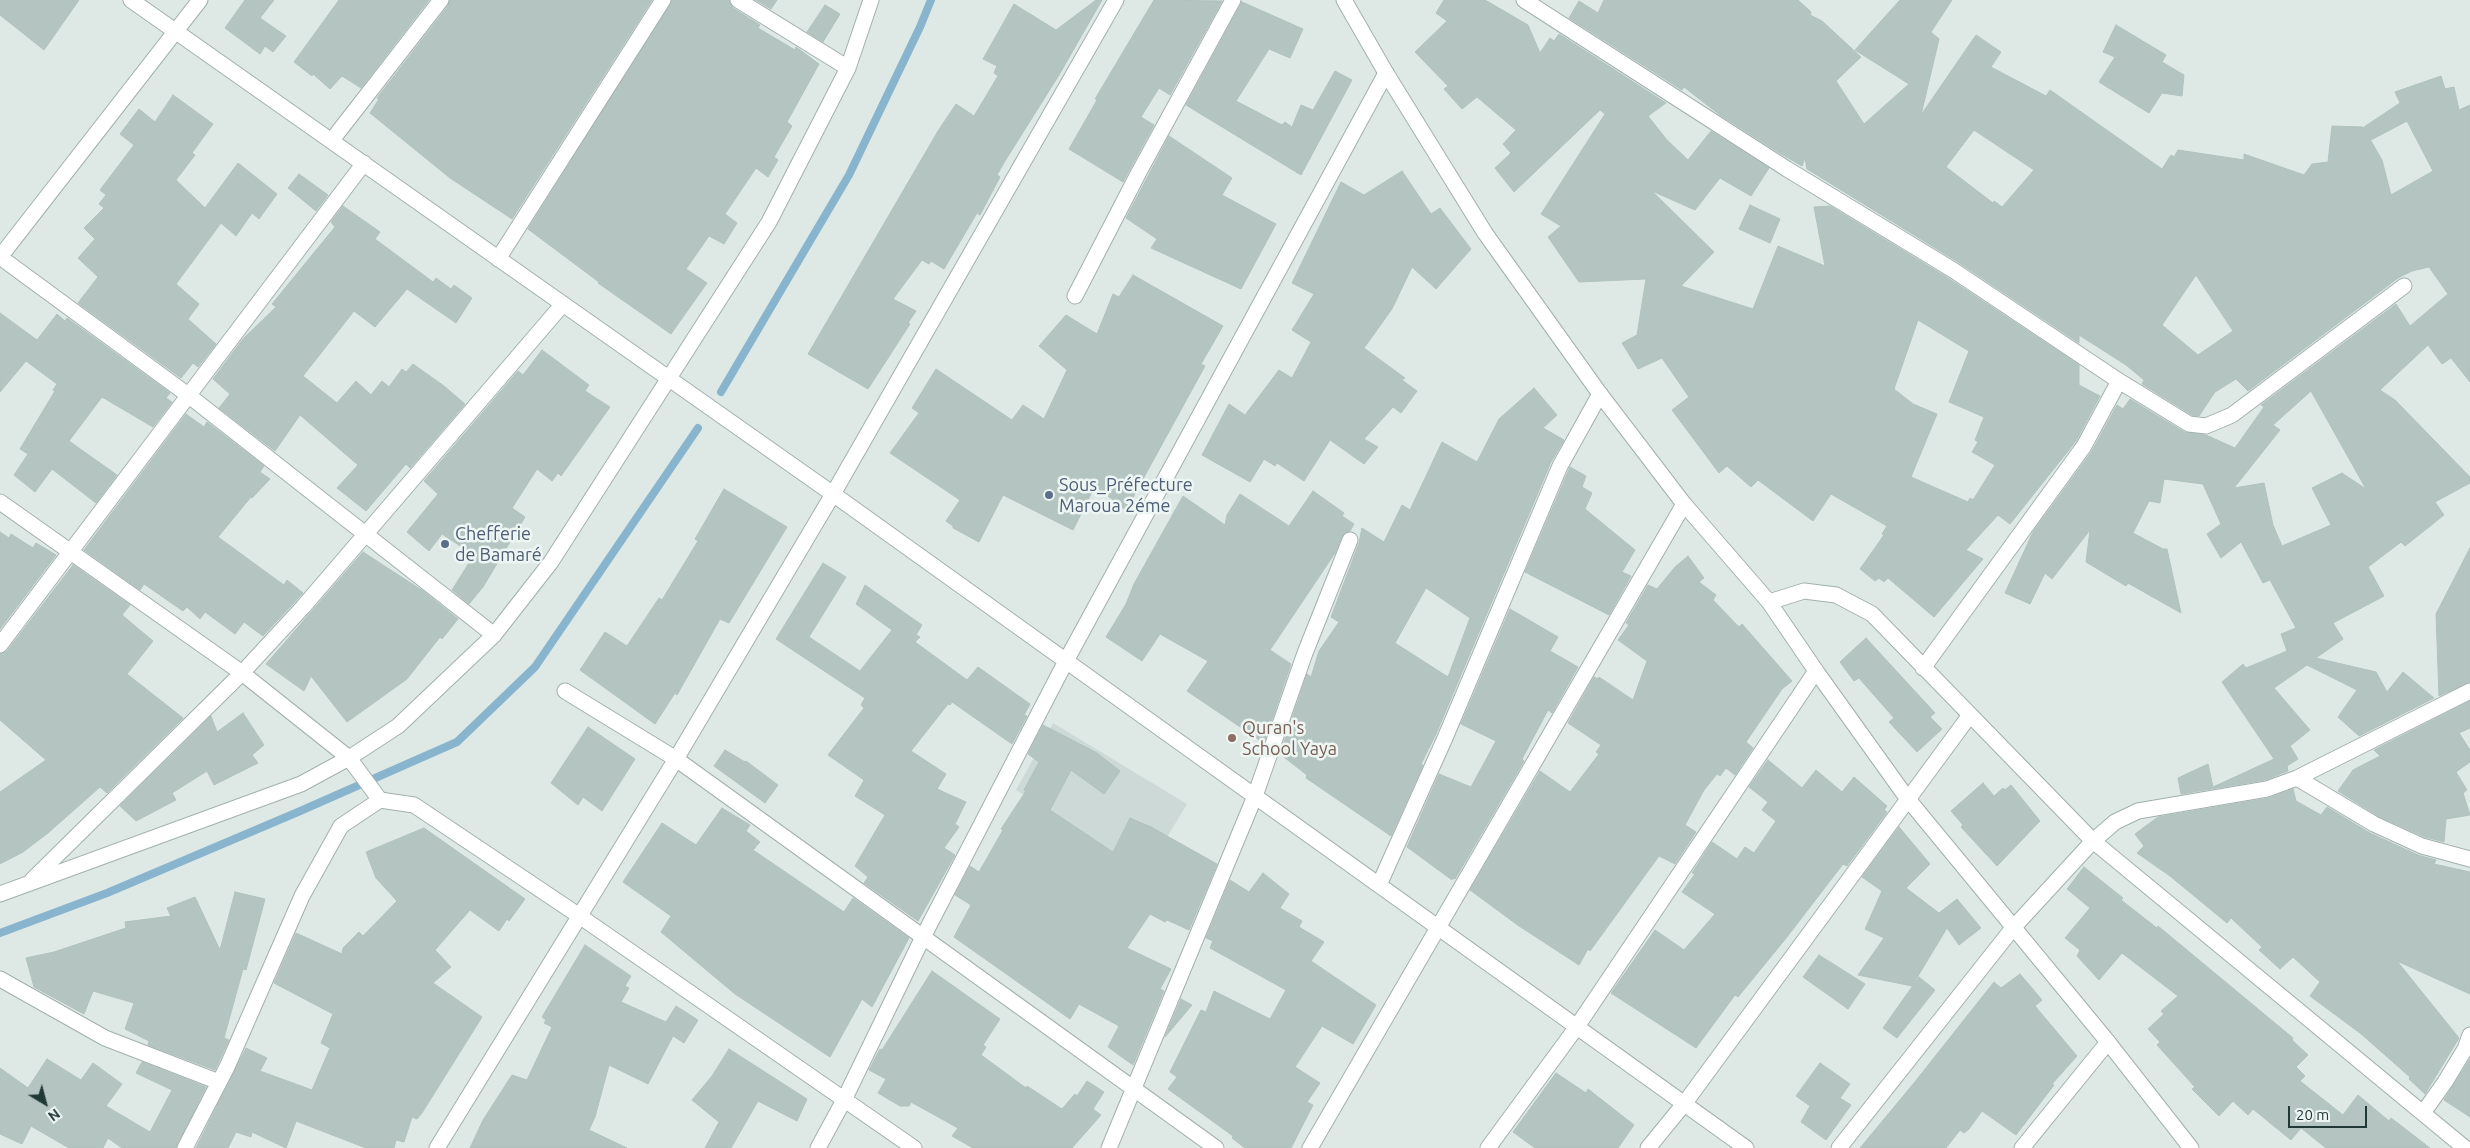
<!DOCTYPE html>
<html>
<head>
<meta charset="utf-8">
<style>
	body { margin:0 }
	#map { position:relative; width:2470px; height:1148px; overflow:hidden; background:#dee9e6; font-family:Ubuntu,sans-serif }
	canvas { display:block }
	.north { position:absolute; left:20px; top:1078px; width:50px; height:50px; -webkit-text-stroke:4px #eef6f4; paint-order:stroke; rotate:143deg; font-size:14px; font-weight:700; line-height:20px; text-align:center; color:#203836 }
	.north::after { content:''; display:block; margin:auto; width:18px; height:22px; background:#203836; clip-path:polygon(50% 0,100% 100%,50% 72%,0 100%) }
	.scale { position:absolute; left:2288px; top:1106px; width:79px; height:22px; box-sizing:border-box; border:2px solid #203836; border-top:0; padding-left:6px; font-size:15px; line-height:18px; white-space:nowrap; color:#203836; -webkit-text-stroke:4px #eef6f4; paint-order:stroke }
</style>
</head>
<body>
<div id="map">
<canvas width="2470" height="1148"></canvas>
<div class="north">N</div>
<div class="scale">20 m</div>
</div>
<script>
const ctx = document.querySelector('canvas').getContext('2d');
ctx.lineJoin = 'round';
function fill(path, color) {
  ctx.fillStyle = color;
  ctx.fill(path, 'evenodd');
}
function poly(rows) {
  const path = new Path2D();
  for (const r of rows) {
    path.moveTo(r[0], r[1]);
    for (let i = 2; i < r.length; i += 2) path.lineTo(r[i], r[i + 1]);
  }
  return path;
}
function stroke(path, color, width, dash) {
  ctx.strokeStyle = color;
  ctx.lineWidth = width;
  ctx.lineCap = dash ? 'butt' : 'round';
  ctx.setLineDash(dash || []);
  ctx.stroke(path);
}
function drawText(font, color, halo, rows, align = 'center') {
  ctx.font = font + ' Ubuntu,sans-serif';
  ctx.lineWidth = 5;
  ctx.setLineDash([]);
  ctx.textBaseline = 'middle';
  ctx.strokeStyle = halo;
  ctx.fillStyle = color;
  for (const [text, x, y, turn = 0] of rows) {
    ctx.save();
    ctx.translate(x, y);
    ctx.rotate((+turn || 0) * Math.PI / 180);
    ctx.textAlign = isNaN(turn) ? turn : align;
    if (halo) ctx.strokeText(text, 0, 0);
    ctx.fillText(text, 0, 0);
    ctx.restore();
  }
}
const built = poly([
	[1053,723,1187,804,1146,872,1016,790]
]);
const stream = poly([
	[721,392,849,175,920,27,931,0],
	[0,933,107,893,298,812,457,742,535,667,698,428]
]);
const building = poly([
	[0,0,79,0,44,50,0,15,0,0],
	[245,0,274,0,260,18,286,36,273,52,265,46,260,54,225,28,245,0],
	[339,0,429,0,361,88,342,76,330,89,313,74,312,76,294,62,339,0],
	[450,0,652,0,512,219,450,178,370,113,379,99,377,98,448,6,450,0],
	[672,0,729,0,733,8,760,25,758,28,795,50,796,47,819,64,787,122,792,126,774,157,778,160,768,177,756,168,725,214,737,223,724,244,709,236,686,269,707,283,671,334,598,283,599,282,528,229,672,0],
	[756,0,777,0,771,9,756,0],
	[1096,0,1102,0,1059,75,1005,161,997,175,1000,177,980,215,977,213,944,269,931,261,929,264,922,260,893,299,916,311,908,323,910,324,868,389,808,354,938,131,956,104,974,116,998,76,994,73,997,66,983,59,1014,4,1056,30,1096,0],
	[1154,0,1222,1,1170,95,1159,88,1141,117,1154,125,1123,182,1069,149,1097,100,1095,99,1154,0],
	[1444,0,1485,0,1528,25,1540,53,1550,38,1554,41,1559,34,1666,103,1648,116,1667,140,1688,160,1711,131,1769,168,1751,196,1720,178,1695,210,1652,191,1714,252,1681,286,1753,309,1778,246,1825,266,1814,207,1830,206,1948,278,2079,365,2079,385,2100,396,2076,441,2010,524,1998,515,1966,550,1983,559,1934,617,1888,578,1884,582,1879,578,1875,581,1860,569,1884,535,1882,534,1887,526,1831,494,1813,521,1758,480,1751,487,1727,466,1719,473,1672,410,1689,397,1662,358,1638,369,1622,343,1637,335,1646,279,1579,282,1548,237,1561,226,1541,214,1605,114,1600,110,1514,192,1495,168,1511,153,1503,144,1516,130,1477,97,1462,109,1444,89,1448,86,1415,52,1447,21,1436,13,1444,0],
	[1918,320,1969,351,1949,402,1984,417,1975,440,1978,442,1972,452,1995,465,1973,500,1970,498,1968,502,1911,477,1937,414,1913,404,1894,389,1918,320],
	[1604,0,1798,0,1811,12,1810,15,1822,21,1861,57,1836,81,1864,124,1909,84,1855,50,1900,0,1952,0,1931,32,1939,39,1921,115,1976,35,2001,52,1991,67,2046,96,2050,90,2162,169,2171,155,2174,157,2178,150,2244,160,2244,154,2304,175,2312,164,2328,162,2332,126,2363,127,2382,160,2391,195,2433,171,2407,121,2371,140,2364,127,2400,103,2395,92,2441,76,2445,89,2454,87,2459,110,2470,105,2470,382,2451,358,2442,364,2428,345,2380,390,2395,400,2470,477,2470,483,2435,502,2444,515,2405,546,2401,542,2368,567,2384,596,2333,623,2343,639,2316,658,2376,672,2387,692,2403,672,2434,698,2359,736,2338,717,2357,690,2307,665,2274,688,2310,730,2290,746,2298,759,2287,766,2288,771,2265,780,2181,794,2178,778,2208,764,2213,787,2274,759,2222,682,2243,664,2246,668,2287,651,2281,634,2296,628,2270,580,2263,583,2241,542,2221,558,2207,534,2221,524,2203,484,2164,479,2160,503,2149,501,2133,533,2163,549,2167,549,2181,613,2128,583,2126,586,2086,562,2090,530,2052,579,2045,573,2030,604,2005,593,2033,532,2092,451,2117,405,2123,409,2130,399,2184,432,2206,435,2235,448,2264,407,2261,405,2396,304,2410,326,2448,294,2429,267,2412,271,2398,278,2248,391,2236,379,2215,392,2199,416,2192,415,2142,384,2144,380,2126,365,2079,335,2079,343,1958,262,1807,169,1805,158,1802,166,1778,152,1720,115,1684,87,1682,90,1569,18,1579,1,1598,13,1604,0],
	[1974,130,2034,170,2002,207,1994,201,1993,203,1946,167,1974,130],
	[2196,275,2233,331,2198,355,2162,325,2196,275],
	[2311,391,2366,489,2342,473,2312,488,2331,525,2282,546,2273,525,2264,483,2234,488,2280,430,2273,425,2311,391],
	[1242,2,1303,29,1290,58,1269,49,1236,101,1282,125,1285,122,1292,127,1301,105,1313,110,1335,71,1352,80,1301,175,1186,105,1242,2],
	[825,5,840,14,823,42,807,32,825,5],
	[2116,25,2166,55,2162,62,2184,75,2182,96,2162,93,2149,113,2099,82,2115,57,2103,52,2116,25],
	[173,95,213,124,192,153,195,155,176,180,205,208,238,163,277,194,259,219,252,213,236,236,221,223,176,284,199,304,188,319,216,344,198,367,193,363,181,378,78,303,98,277,78,258,95,239,84,228,104,208,99,204,106,195,100,190,134,145,120,134,139,109,155,122,173,95],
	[1169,136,1232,178,1222,195,1276,224,1241,289,1151,248,1157,239,1126,218,1169,136],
	[1402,171,1431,214,1440,208,1471,249,1436,289,1412,267,1392,309,1364,348,1405,378,1402,380,1417,391,1401,413,1393,407,1364,439,1378,447,1364,464,1330,440,1304,481,1277,463,1275,466,1264,459,1250,482,1202,455,1229,404,1245,415,1279,370,1292,378,1311,342,1292,330,1314,294,1292,283,1341,182,1364,195,1402,171],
	[299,174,328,195,316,211,288,188,299,174],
	[1750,205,1780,219,1770,243,1739,229,1750,205],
	[343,206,380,232,375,239,433,282,436,278,451,289,454,285,472,298,456,323,407,289,375,327,354,311,303,376,337,403,356,381,371,395,382,381,389,387,402,369,406,372,413,364,444,386,465,404,410,468,406,464,366,511,337,488,358,465,300,415,275,451,219,408,230,394,213,379,243,339,276,307,272,304,335,227,331,222,343,206],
	[1133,275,1223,326,1201,364,1205,366,1126,510,1095,486,1073,530,1003,495,979,542,953,528,953,526,946,521,960,500,890,453,919,413,912,408,936,369,1012,420,1023,405,1044,419,1067,370,1039,346,1066,315,1097,334,1113,294,1119,297,1133,275],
	[0,313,37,340,57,314,65,321,67,318,170,393,166,398,172,402,153,427,102,397,69,441,117,475,96,503,52,469,35,492,14,475,28,454,20,449,55,391,53,390,57,384,26,361,0,392,0,313],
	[542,350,589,385,585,391,610,407,561,476,558,473,552,481,537,469,512,508,525,517,483,587,469,604,452,590,474,555,442,534,429,551,407,532,438,494,424,481,518,371,523,375,542,350],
	[1534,388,1557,415,1543,428,1564,440,1551,462,1436,734,1421,764,1423,765,1391,836,1306,778,1307,775,1280,754,1307,674,1311,677,1319,651,1339,622,1331,617,1359,543,1362,528,1384,542,1402,505,1410,510,1442,442,1477,462,1499,419,1534,388],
	[1426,588,1470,618,1448,677,1395,643,1426,588],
	[186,414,204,427,207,422,264,466,260,472,270,479,252,498,251,497,218,537,270,575,284,585,287,580,303,593,263,636,244,622,235,634,205,612,200,619,187,607,183,611,144,584,140,590,84,550,186,414],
	[1570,467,1586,476,1582,487,1592,493,1585,509,1635,550,1622,572,1631,576,1609,615,1525,572,1570,467],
	[724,489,787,527,729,623,720,619,677,695,675,693,655,724,580,670,605,632,627,646,659,598,662,600,698,541,695,539,724,489],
	[1313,491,1344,513,1342,516,1354,524,1350,531,1342,536,1335,553,1270,650,1291,664,1264,743,1187,691,1208,661,1160,634,1142,661,1106,637,1126,604,1134,584,1183,496,1225,525,1227,515,1240,494,1289,526,1313,491],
	[0,532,9,538,11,534,33,548,36,543,56,555,0,629,0,532],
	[2470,548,2470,682,2439,696,2436,614,2470,548],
	[363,552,423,591,458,619,442,639,440,637,407,679,347,722,311,676,304,691,266,664,363,552],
	[1688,556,1704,578,1699,582,1716,595,1713,600,1739,627,1742,624,1792,681,1782,689,1746,742,1753,748,1735,775,1726,768,1720,776,1717,774,1704,790,1685,825,1696,832,1675,864,1659,856,1590,951,1588,949,1579,965,1519,926,1470,890,1540,771,1570,792,1599,754,1596,752,1601,745,1568,723,1594,677,1598,679,1599,677,1633,700,1647,661,1618,640,1629,625,1626,623,1648,585,1657,589,1675,567,1688,556],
	[823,563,846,577,809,637,860,671,892,630,856,604,865,585,922,625,916,635,920,637,915,642,967,680,978,667,1030,704,1024,715,1027,716,1012,744,952,702,950,705,948,704,911,751,946,774,937,789,966,802,955,824,959,827,944,848,955,855,918,921,864,883,868,877,855,866,885,815,855,796,864,780,828,755,864,708,861,705,865,698,776,639,823,563],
	[73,565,130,605,122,615,153,641,127,674,183,718,107,793,100,787,48,833,23,852,0,864,0,792,46,760,0,720,0,654,7,651,73,565],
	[1510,609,1558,637,1550,651,1578,667,1552,713,1548,710,1522,759,1524,761,1455,879,1453,878,1452,880,1407,847,1439,774,1471,787,1496,741,1461,724,1510,609],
	[1866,638,1935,713,1930,717,1942,729,1917,752,1889,722,1894,718,1859,678,1854,681,1840,662,1866,638],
	[2470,701,2470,728,2459,733,2470,750,2470,762,2456,772,2467,790,2463,793,2470,815,2446,819,2444,842,2425,837,2378,816,2338,791,2353,770,2380,756,2374,750,2470,701],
	[243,713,264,745,252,755,258,763,214,785,207,771,172,793,176,800,136,821,120,806,211,716,217,732,243,713],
	[1043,725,1097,753,1120,771,1104,794,1071,770,1050,810,1113,852,1130,818,1151,827,1217,864,1189,930,1167,920,1165,922,1150,914,1127,948,1171,969,1160,989,1164,991,1133,1065,1108,1047,1119,1026,1079,1004,1070,1019,954,937,971,905,955,895,970,866,979,872,1003,830,1001,829,1026,791,1024,790,1039,762,1028,754,1043,725],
	[588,727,635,759,602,811,583,797,578,805,551,783,588,727],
	[725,750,745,762,746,761,778,785,765,803,714,766,725,750],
	[1768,760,1802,788,1816,770,1842,792,1854,777,1887,806,1884,810,1887,812,1847,866,1843,864,1787,937,1738,997,1735,995,1696,1048,1611,993,1655,930,1684,950,1715,914,1682,892,1695,874,1692,873,1712,842,1737,859,1745,847,1754,853,1776,821,1762,810,1768,802,1749,787,1768,760],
	[1983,783,1994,796,2003,788,2005,790,2011,785,2040,821,1997,866,1961,827,1963,825,1951,811,1983,783],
	[2293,789,2296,801,2321,815,2327,807,2370,833,2418,855,2436,860,2434,864,2470,872,2470,994,2397,961,2459,1038,2425,1094,2409,1079,2410,1077,2360,1033,2310,996,2320,982,2293,957,2280,969,2259,950,2262,947,2231,918,2227,923,2170,876,2137,853,2144,846,2135,834,2158,817,2269,798,2293,789],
	[722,808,750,825,746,831,760,842,753,850,844,912,853,898,909,938,872,1007,862,999,830,1057,735,994,661,932,671,916,623,882,662,823,696,845,722,808],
	[1899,827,1930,864,1906,888,1939,913,1957,899,1981,928,1959,945,1947,928,1912,986,1858,975,1884,938,1865,929,1882,891,1862,877,1899,827],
	[424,828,525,899,509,921,507,919,499,931,470,910,435,950,451,967,433,983,482,1017,422,1113,417,1119,412,1117,404,1142,396,1140,394,1148,366,1148,296,1121,286,1148,252,1132,251,1137,236,1132,228,1148,196,1148,246,1048,267,1058,260,1071,312,1090,330,1048,321,1043,333,1014,274,983,296,933,342,954,343,948,359,932,363,936,397,901,376,878,366,852,424,828],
	[2084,867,2123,898,2121,900,2157,928,2158,926,2293,1038,2292,1040,2308,1055,2296,1067,2305,1076,2300,1081,2343,1115,2358,1095,2389,1121,2391,1118,2430,1148,2326,1148,2301,1128,2291,1140,2253,1109,2248,1115,2233,1101,2219,1116,2192,1089,2195,1087,2157,1045,2160,1042,2148,1029,2164,1014,2161,1011,2178,996,2122,953,2099,980,2077,956,2080,950,2065,938,2090,908,2067,889,2084,867],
	[1263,873,1289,894,1280,908,1302,921,1299,927,1324,942,1311,961,1376,1005,1353,1044,1322,1026,1295,1067,1320,1083,1307,1102,1313,1105,1291,1148,1245,1148,1232,1138,1233,1136,1168,1089,1177,1077,1170,1072,1201,1010,1206,1012,1214,991,1270,1019,1286,990,1210,948,1213,941,1206,938,1230,880,1249,892,1263,873],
	[235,892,265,899,246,970,243,969,224,1038,229,1040,215,1070,148,1045,149,1041,125,1029,134,1003,93,991,84,1014,34,987,26,958,54,952,126,928,125,922,171,916,167,908,195,897,220,950,235,892],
	[585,945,631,976,625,986,629,988,621,1002,666,1022,676,1006,698,1020,684,1043,673,1036,648,1084,609,1065,595,1117,589,1130,627,1148,470,1148,483,1120,512,1075,527,1080,552,1027,544,1023,546,1020,542,1017,585,945],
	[1819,955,1865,984,1848,1009,1803,977,1819,955],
	[932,971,1000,1019,983,1045,986,1047,981,1055,1026,1088,1027,1086,1062,1109,1075,1094,1077,1096,1087,1081,1104,1092,1093,1109,1101,1115,1072,1148,973,1148,952,1136,958,1128,911,1102,909,1106,900,1106,878,1093,886,1079,869,1070,880,1049,882,1050,932,971],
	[2020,974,2042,1000,2035,1006,2077,1056,2052,1084,2054,1085,2016,1135,1982,1111,1969,1129,1964,1133,1960,1130,1946,1148,1860,1148,1914,1083,1994,982,2001,988,2020,974],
	[1919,977,1935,990,1897,1038,1883,1028,1919,977],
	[1181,999,1192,1005,1165,1037,1181,999],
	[729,1049,807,1099,797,1121,758,1101,731,1148,705,1148,719,1122,692,1100,712,1076,729,1049],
	[47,1059,81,1080,93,1063,122,1084,106,1106,150,1132,172,1090,136,1073,142,1062,206,1087,176,1148,122,1148,108,1138,103,1148,69,1148,31,1126,22,1144,0,1134,0,1068,28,1088,47,1059],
	[2470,1059,2470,1117,2444,1100,2470,1059],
	[1820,1063,1850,1084,1840,1098,1851,1105,1826,1140,1801,1122,1810,1106,1796,1096,1820,1063],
	[1556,1073,1586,1093,1588,1089,1634,1125,1618,1148,1535,1148,1513,1132,1556,1073]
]);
const minor = poly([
	[131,0,833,494,1746,1148],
	[738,0,848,68],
	[1524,0,1787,169,1953,270,2119,381,2189,424,2206,426,2232,415,2404,286],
	[332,140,441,0],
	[0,257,188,395,494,635],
	[0,257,200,0],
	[498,259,663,0],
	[1075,296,1139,172,1233,0],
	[0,502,242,673,349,758,380,800],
	[1769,602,1804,591,1836,595,1872,614,2093,841,2465,1148],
	[0,645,364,163],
	[1923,668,2084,446,2119,381],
	[565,691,676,759,1216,1148],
	[2297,778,2374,824,2422,846,2470,859],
	[32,880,242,673,303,607,563,304],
	[1379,885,1445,738,1560,466,1600,394],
	[0,894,301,784,349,758,398,726,494,635,551,562,769,222,848,68,871,0],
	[0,979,105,1038,219,1082],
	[2423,1113,2445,1082,2465,1049,2470,1035],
	[185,1148,227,1067,302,896,341,826,380,800,414,805,578,915,914,1148],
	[437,1148,676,759,833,494,1116,0],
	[818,1148,844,1100,923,937,1066,661,1386,73],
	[1109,1148,1255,796,1305,653,1350,540],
	[1310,1148,1684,504],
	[1488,1148,1576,1028,1816,671],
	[1648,1148,1684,1104,1970,715],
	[1839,1148,2013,928,2093,841,2115,822,2138,811,2267,789,2297,778,2470,691],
	[2022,1148,2108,1042]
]);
const tertiary = poly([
	[1344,0,1386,73,1485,233,1600,394,1684,504,1769,602,1816,671,1907,798,2108,1042,2191,1148]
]);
const markers = [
	[1049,495,5,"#5c6f8a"],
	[445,544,5,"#5c6f8a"],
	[1232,738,5,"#8d6e63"]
];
const serviceNames = [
	["Sous_Préfecture",1059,485],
	["Maroua 2éme",1059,506],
	["Chefferie",455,534],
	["de Bamaré",455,555]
];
const educationNames = [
	["Quran's",1242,728],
	["School Yaya",1242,749]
];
fill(built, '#cdd9d6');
stroke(stream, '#88b5cd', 8);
fill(building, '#b4c4c0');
stroke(building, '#b1c2be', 1);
stroke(minor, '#a1b0ae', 17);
stroke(tertiary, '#a1b0ae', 17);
stroke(minor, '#fff', 15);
stroke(tertiary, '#fff', 15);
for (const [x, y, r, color] of markers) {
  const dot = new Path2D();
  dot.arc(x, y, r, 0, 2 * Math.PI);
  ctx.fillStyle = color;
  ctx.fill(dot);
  stroke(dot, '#eef6f4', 2);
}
drawText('18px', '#4e5e75', '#eef6f4', serviceNames, 'left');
drawText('18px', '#785e54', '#eef6f4', educationNames, 'left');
</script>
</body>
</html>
